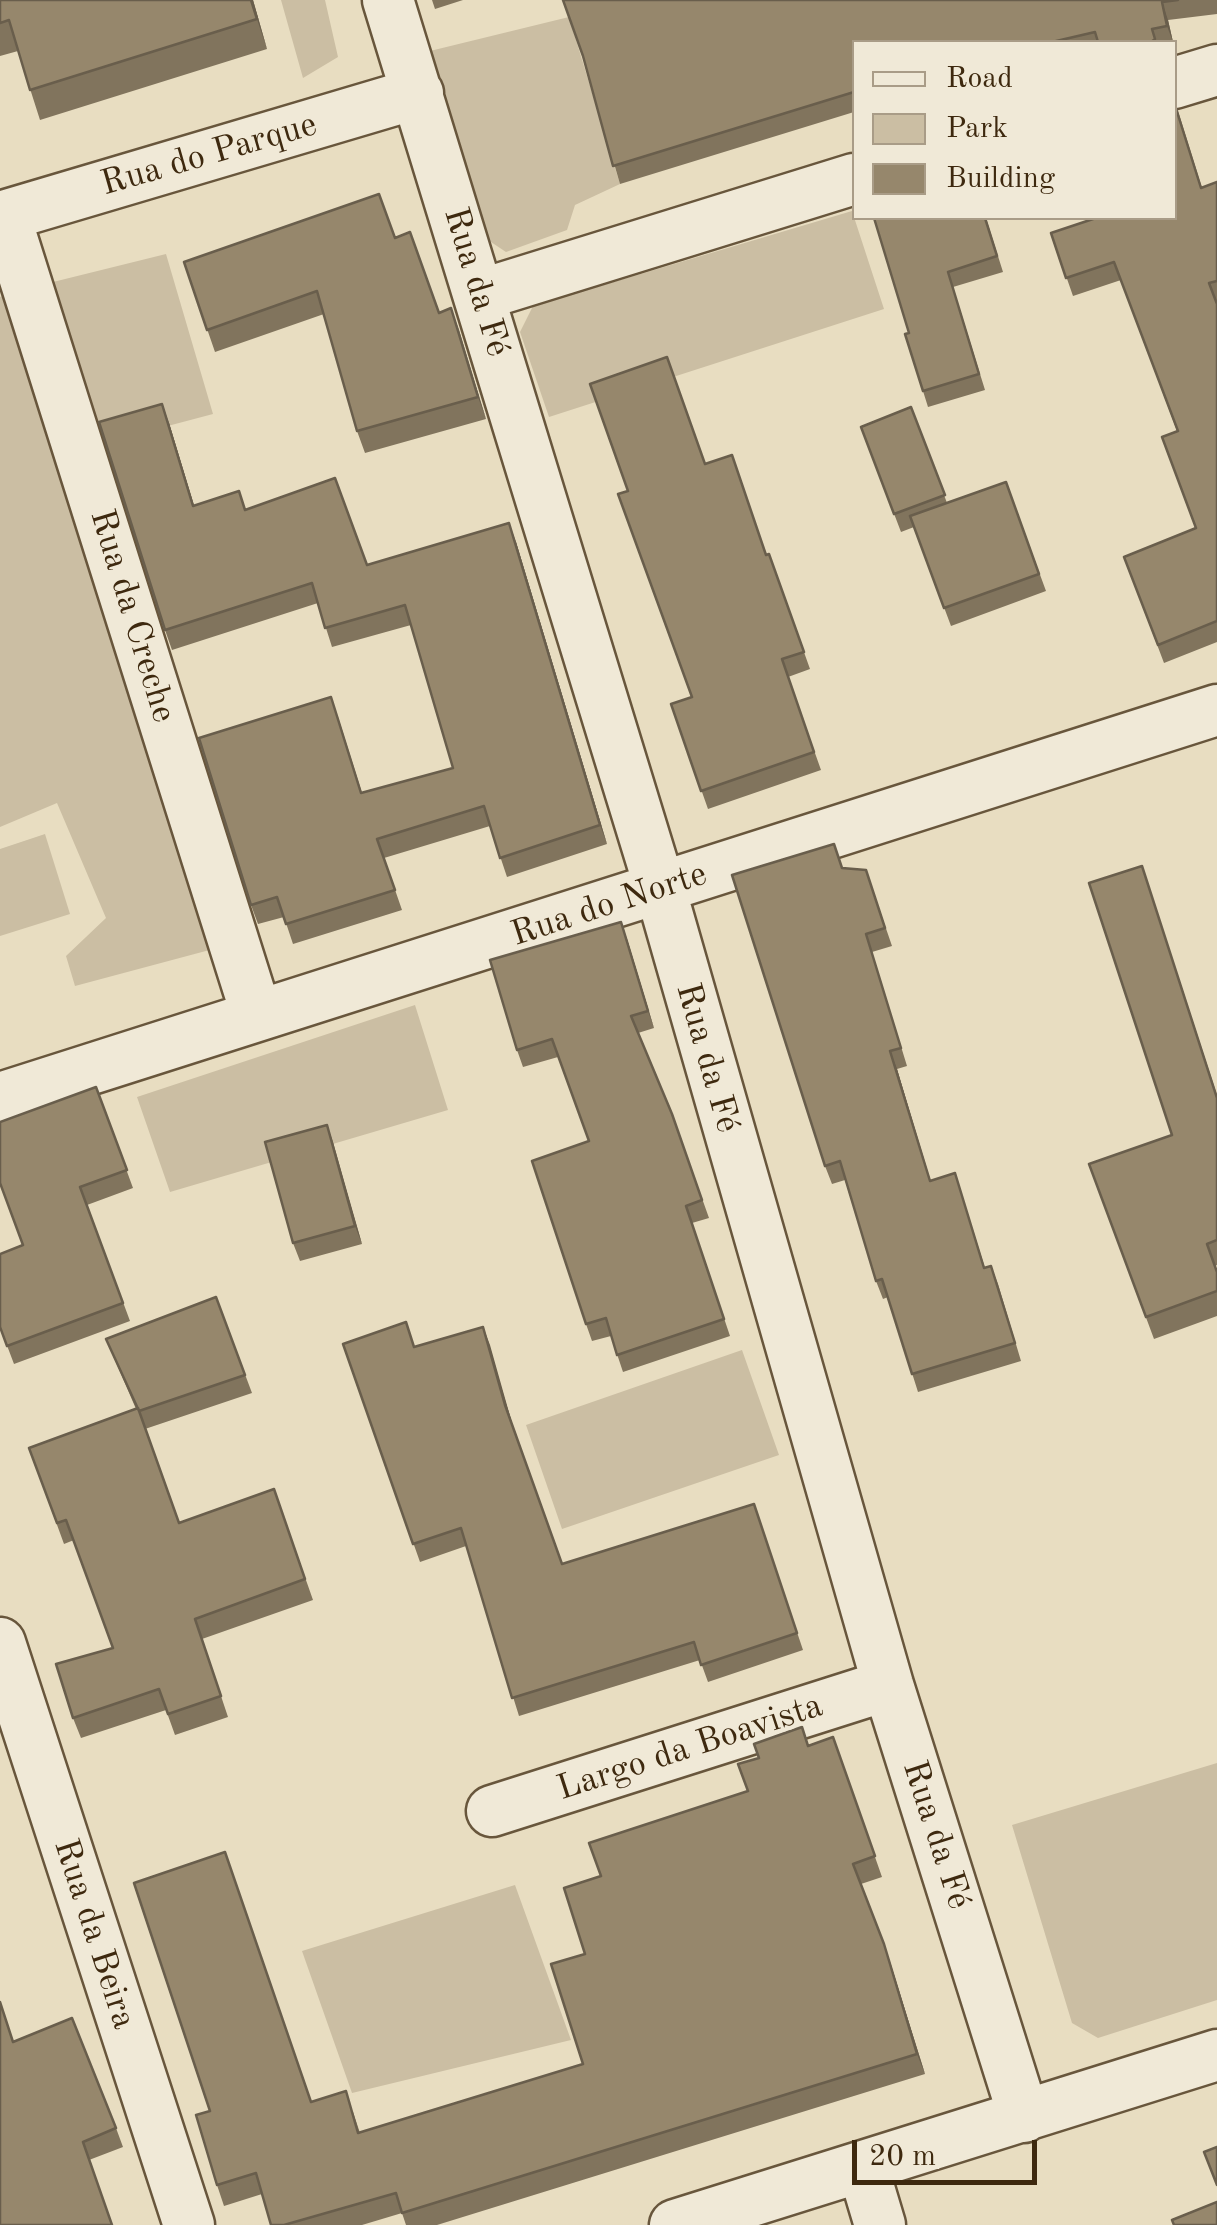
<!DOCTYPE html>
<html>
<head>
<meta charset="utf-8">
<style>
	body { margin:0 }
	#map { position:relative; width:1217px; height:2225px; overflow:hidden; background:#e8ddc1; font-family:"Old Standard TT",serif }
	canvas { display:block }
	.legend { position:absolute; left:852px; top:40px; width:325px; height:180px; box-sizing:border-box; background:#f0e9d7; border:2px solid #a99c87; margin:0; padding:12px 18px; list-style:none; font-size:30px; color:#3e290f }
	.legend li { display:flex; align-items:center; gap:20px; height:50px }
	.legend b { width:50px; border:2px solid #a99c87 }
	.scale { position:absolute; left:852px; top:2140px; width:185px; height:45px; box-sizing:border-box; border:5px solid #3e290f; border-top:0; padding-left:12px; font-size:30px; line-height:35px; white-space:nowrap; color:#3e290f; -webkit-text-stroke:8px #f0e9d7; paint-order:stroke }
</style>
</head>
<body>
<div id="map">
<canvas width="1217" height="2225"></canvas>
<ul class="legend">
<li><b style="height:12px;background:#f0e9d7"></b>Road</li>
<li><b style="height:28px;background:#cbbea3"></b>Park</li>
<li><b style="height:28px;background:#96876c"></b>Building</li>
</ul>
<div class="scale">20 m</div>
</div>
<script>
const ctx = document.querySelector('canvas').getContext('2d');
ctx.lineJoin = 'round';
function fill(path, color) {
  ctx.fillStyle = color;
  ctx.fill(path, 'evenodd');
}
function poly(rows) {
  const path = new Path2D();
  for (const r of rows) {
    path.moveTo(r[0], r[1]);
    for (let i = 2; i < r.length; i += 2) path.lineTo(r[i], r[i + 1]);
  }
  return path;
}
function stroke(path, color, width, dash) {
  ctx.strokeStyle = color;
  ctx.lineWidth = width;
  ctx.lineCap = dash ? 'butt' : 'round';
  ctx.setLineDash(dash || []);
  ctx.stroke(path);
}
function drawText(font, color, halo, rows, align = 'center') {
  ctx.font = font + ' "Old Standard TT",serif';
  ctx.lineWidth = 8;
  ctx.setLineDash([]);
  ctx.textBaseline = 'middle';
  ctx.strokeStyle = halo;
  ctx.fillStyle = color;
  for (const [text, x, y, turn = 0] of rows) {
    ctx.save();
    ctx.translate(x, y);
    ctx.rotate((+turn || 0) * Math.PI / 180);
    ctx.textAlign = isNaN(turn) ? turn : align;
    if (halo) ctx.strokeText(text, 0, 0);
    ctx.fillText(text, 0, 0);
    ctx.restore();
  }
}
const green = poly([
	[281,0,325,0,338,57,303,78],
	[569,17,620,184,575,205,567,230,506,252,485,238,430,51],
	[852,211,884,309,549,417,520,332,533,306],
	[166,254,213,414,96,445,49,283],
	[5,295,217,948,75,986,66,956,106,918,57,803,0,827,0,297],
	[45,834,70,914,0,936,0,849],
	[415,1005,448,1110,170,1192,137,1097],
	[742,1350,779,1455,562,1529,526,1425],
	[1217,1763,1217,2000,1098,2038,1072,2023,1012,1825],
	[515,1885,571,2040,352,2093,302,1951]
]);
const minor = poly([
	[388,0,660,888,888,1685,1024,2117],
	[1174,83,1217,70],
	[5,216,257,1016],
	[0,217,418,93],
	[480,295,854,179],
	[0,1098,1217,710],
	[0,1643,189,2225],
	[492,1811,888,1685],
	[863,2168,880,2225],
	[675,2225,1217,2055]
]);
const wall = poly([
	[0,0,253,0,267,49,40,120,18,51,0,56],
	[432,0,463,0,435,9],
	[563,0,1217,0,1217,14,1168,20,1173,42,854,42,854,112,620,184,583,56],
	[1178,111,1202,188,1217,182,1217,642,1164,663,1124,557,1196,528,1177,431,1121,280,1073,296,1051,233,1174,218],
	[874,218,986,218,1003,272,953,287,985,390,928,407,923,391,909,333],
	[395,238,439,313,451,308,486,419,365,453,357,431,324,314,215,352,184,262],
	[911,407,947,503,1006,482,1046,591,951,626,914,527,901,532,861,427],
	[169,423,194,506,246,510,367,565,516,542,607,844,507,877,490,826,384,858,402,910,293,944,284,917,258,924,251,905,338,717,362,793,453,768,411,625,332,647,318,603,172,650,165,630],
	[705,464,767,555,769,554,810,669,788,677,821,770,708,809,671,704,692,697],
	[1142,866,1217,1095,1217,1265,1215,1266,1217,1272,1217,1316,1154,1339,1089,1164,1172,1135],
	[866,870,892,946,872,952,907,1066,897,1069,930,1181,955,1173,985,1268,991,1266,998,1284,1021,1361,918,1392,888,1297,883,1299,876,1281,845,1180,832,1184,825,1166],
	[627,939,654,1028,638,1033,672,1114,709,1218,692,1223,730,1336,623,1372,611,1336,592,1341,586,1324,589,1141,558,1057,523,1067,517,1050],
	[96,1087,133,1188,87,1205,130,1321,14,1364,0,1327,23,1246],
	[327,1125,362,1244,300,1261,293,1243],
	[216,1297,252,1393,145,1429,179,1523,274,1489,313,1600,202,1639,228,1717,175,1735,166,1710,81,1738,73,1718,113,1648,74,1540,64,1544,29,1448,136,1409,106,1339],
	[483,1327,512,1423,562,1564,754,1504,803,1650,708,1682,700,1660,519,1716,466,1546,420,1562,343,1344,415,1347],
	[802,1727,809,1746,833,1737,882,1877,861,1884,891,1965,925,2074,437,2225,406,2225,402,2213,362,2225,271,2225,262,2194,224,2206,217,2185,312,2102,353,2112,360,2133,583,2064,585,1954,601,1876,748,1791,759,1758],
	[14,2042,116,2128,123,2147,89,2160]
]);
const shadedWall = poly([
	[251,0,253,0,267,49,257,19],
	[1162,2,1168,20,1173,42,1167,26],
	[451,308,459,330,486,419,478,397],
	[162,404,169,423,200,525,193,506],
	[509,523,516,542,607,844,600,825],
	[621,922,627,939,654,1028,648,1011],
	[890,1051,897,1069,936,1199,930,1181],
	[327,1125,333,1142,362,1244,355,1226],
	[483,1327,490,1345,512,1423,505,1405],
	[884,1944,891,1965,925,2074,917,2054]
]);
const building = poly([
	[0,0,251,0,257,19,30,90,9,20,0,23,0,0],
	[563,0,1178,0,1162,2,1167,26,1152,29,1155,39,1151,42,1098,42,1095,32,1052,42,854,42,854,92,613,166,583,56,563,0],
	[1174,102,1201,188,1217,182,1217,281,1209,283,1217,304,1217,621,1158,645,1124,557,1196,528,1162,437,1178,431,1114,262,1066,278,1051,233,1096,218,1174,218,1174,102],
	[379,194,395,238,410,232,439,313,451,308,478,397,357,431,317,291,207,330,184,262,379,194],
	[874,218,985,218,997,256,948,272,979,374,923,391,905,334,909,333,874,218],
	[667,357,705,464,732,455,766,555,769,554,804,652,782,659,814,752,701,791,671,704,692,697,618,494,628,491,590,384,667,357],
	[162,404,193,506,239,491,245,510,335,478,367,565,509,523,600,825,500,858,484,806,377,839,395,890,286,924,277,897,251,905,199,738,331,697,361,793,453,768,405,605,325,628,312,583,165,630,99,422,162,404],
	[911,407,945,495,894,514,861,427,911,407],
	[1006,482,1039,574,944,608,910,516,1006,482],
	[834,844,842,868,866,870,885,928,866,934,901,1048,890,1051,930,1181,955,1173,984,1268,991,1266,1015,1343,912,1374,882,1279,876,1281,840,1161,825,1166,732,875,834,844],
	[1142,866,1217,1098,1217,1240,1207,1244,1217,1272,1217,1291,1146,1317,1089,1164,1172,1135,1089,883,1142,866],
	[621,922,648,1011,631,1016,672,1114,702,1200,686,1206,724,1319,617,1355,606,1318,586,1324,532,1161,589,1141,552,1039,517,1050,490,960,621,922],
	[96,1087,127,1170,80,1187,123,1303,7,1346,0,1327,0,1254,23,1245,0,1183,0,1122,96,1087],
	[327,1125,355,1226,293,1243,265,1142,327,1125],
	[216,1297,245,1375,139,1411,106,1339,216,1297],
	[406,1322,414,1347,483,1327,505,1405,562,1564,754,1504,797,1633,701,1665,694,1642,512,1698,461,1528,413,1544,343,1344,406,1322],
	[138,1408,179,1523,274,1489,305,1579,195,1619,221,1696,168,1714,159,1689,73,1718,56,1664,113,1648,66,1520,57,1523,29,1448,138,1408],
	[802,1727,808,1746,833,1737,875,1856,853,1864,884,1944,917,2054,402,2213,396,2193,284,2225,271,2225,256,2173,217,2185,196,2115,210,2111,134,1883,225,1852,311,2102,346,2091,358,2133,583,2064,551,1964,585,1954,564,1888,601,1876,589,1843,748,1791,738,1764,759,1758,754,1744,802,1727],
	[0,2002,13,2042,72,2018,116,2128,83,2142,112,2225,0,2225,0,2002],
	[1217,2147,1217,2185,1204,2152,1217,2147],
	[1217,2202,1217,2225,1174,2225,1172,2220,1217,2202]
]);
const streetNames = [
	["Rua do Parque",209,155,-16],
	["Rua da Fé",476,282,73],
	["Rua da Creche",132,616,73],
	["Rua do Norte",609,905,-18],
	["Rua da Fé",707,1058,74],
	["Largo da Boavista",690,1748,-18],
	["Rua da Fé",936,1835,72],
	["Rua da Beira",94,1934,72]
];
fill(green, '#cbbea3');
stroke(minor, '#68563c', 55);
stroke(minor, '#f0e9d7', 50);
fill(wall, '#81745d');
fill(shadedWall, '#695e4c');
fill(building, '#96876c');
stroke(building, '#695e4c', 2.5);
drawText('35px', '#3e290f', '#f0e9d7', streetNames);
</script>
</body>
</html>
